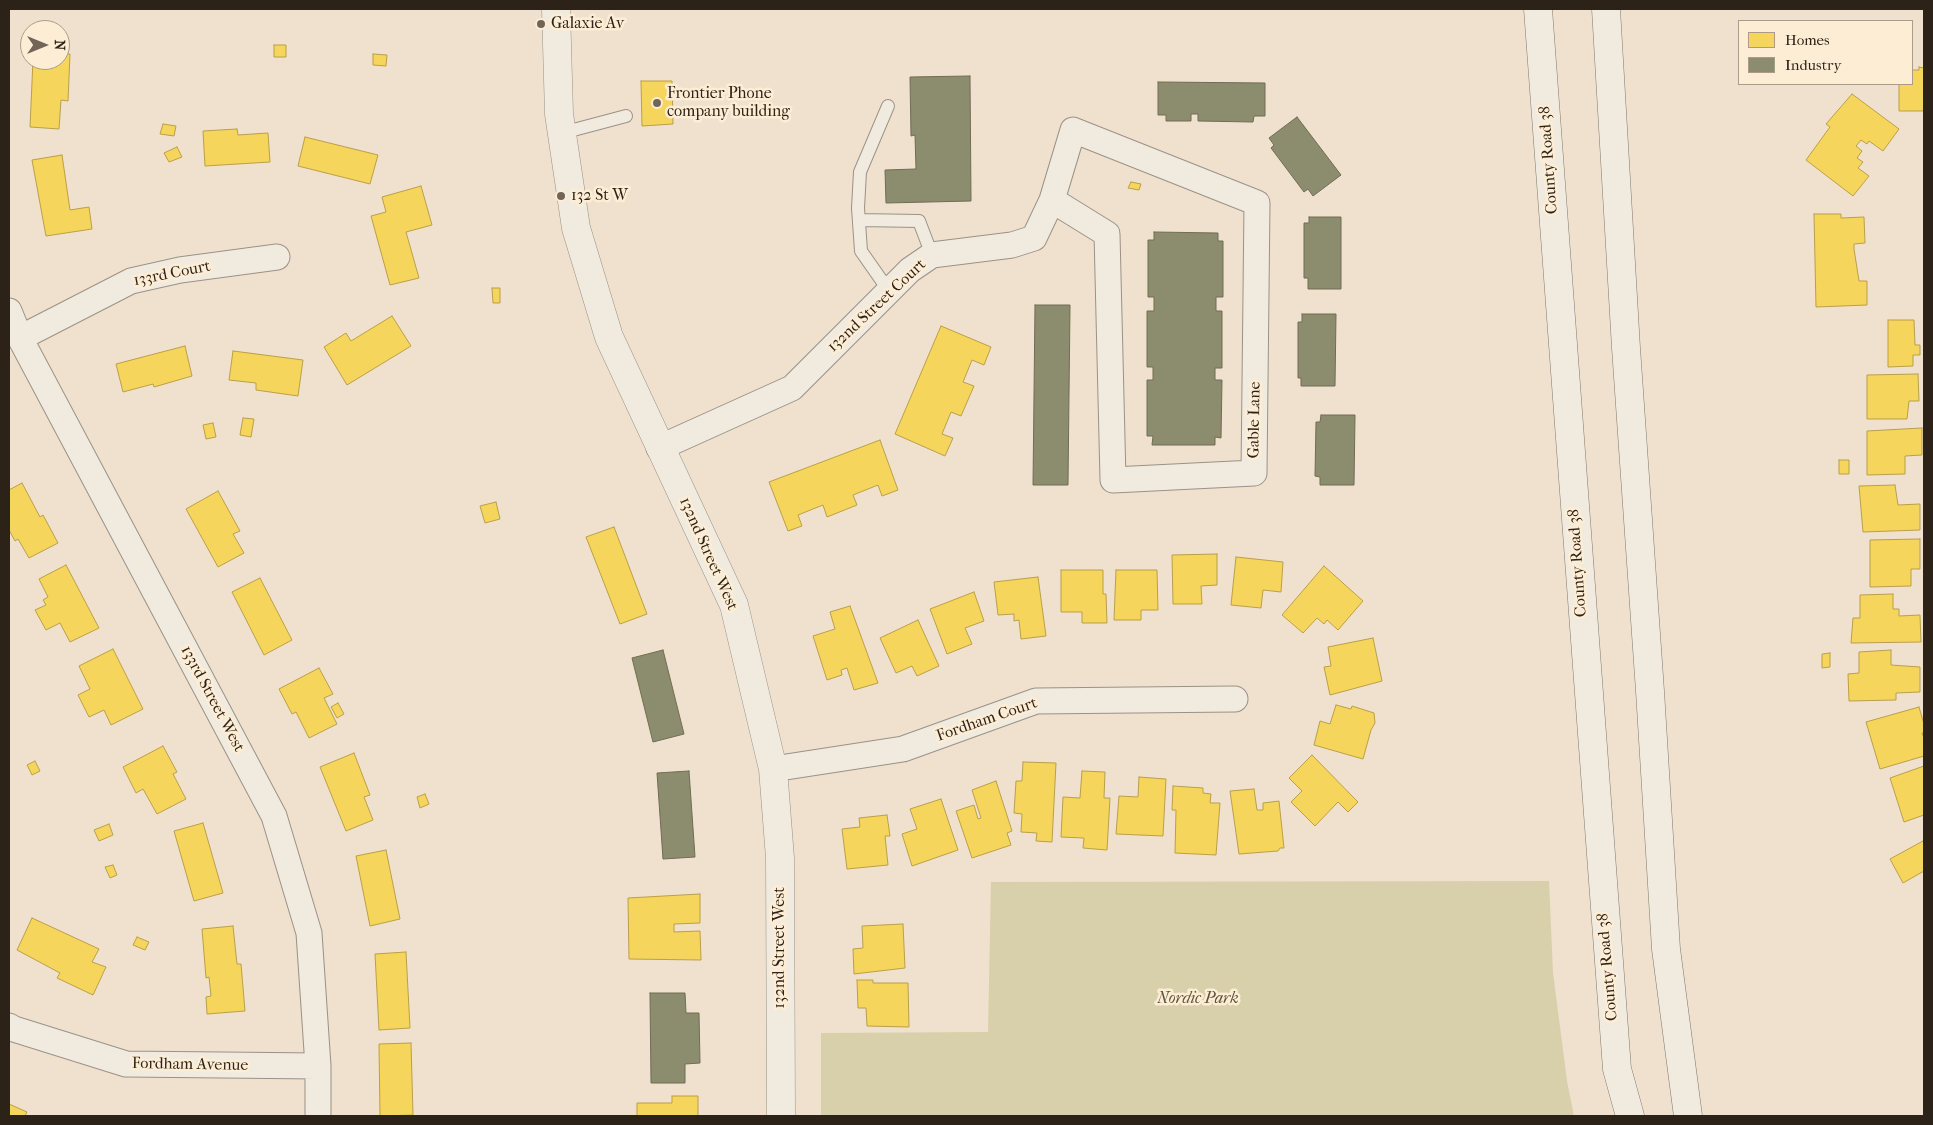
<!DOCTYPE html>
<html>
<head>
<meta charset="utf-8">
<style>
	body { margin:0 }
	#map { position:relative; width:1933px; height:1125px; overflow:hidden; background:#efe1cd; font-family:"IM FELL French Canon",serif }
	canvas { display:block }
	.frame { position:absolute; inset:0; border:10px solid #2d2217; pointer-events:none }
	.legend { position:absolute; left:1738px; top:20px; width:175px; height:65px; box-sizing:border-box; background:#feedd5; border:1px solid #aa9c89; margin:0; padding:6px 9px; list-style:none; font-size:15px; color:#2d2217 }
	.legend li { display:flex; align-items:center; gap:10px; height:25px }
	.legend b { width:25px; border:1px solid #aa9c89 }
	.north { position:absolute; left:20px; top:20px; width:50px; height:50px; box-sizing:border-box; background:#feedd5; border:1px solid #aa9c89; border-radius:50%; rotate:90deg; font-size:14px; font-weight:700; line-height:20px; text-align:center; color:#2d2217 }
	.north::after { content:''; display:block; margin:auto; width:18px; height:22px; background:#716557; clip-path:polygon(50% 0,100% 100%,50% 72%,0 100%) }
</style>
</head>
<body>
<div id="map">
<canvas width="1933" height="1125"></canvas>
<div class="frame"></div>
<ul class="legend">
<li><b style="height:14px;background:#f6d55c"></b>Homes</li>
<li><b style="height:14px;background:#8c8c6e"></b>Industry</li>
</ul>
<div class="north">N</div>
</div>
<script>
const ctx = document.querySelector('canvas').getContext('2d');
ctx.lineJoin = 'round';
function fill(path, color) {
  ctx.fillStyle = color;
  ctx.fill(path, 'evenodd');
}
function poly(rows) {
  const path = new Path2D();
  for (const r of rows) {
    path.moveTo(r[0], r[1]);
    for (let i = 2; i < r.length; i += 2) path.lineTo(r[i], r[i + 1]);
  }
  return path;
}
function stroke(path, color, width, dash) {
  ctx.strokeStyle = color;
  ctx.lineWidth = width;
  ctx.lineCap = dash ? 'butt' : 'round';
  ctx.setLineDash(dash || []);
  ctx.stroke(path);
}
function drawText(font, color, halo, rows, align = 'center') {
  ctx.font = font + ' "IM FELL French Canon",serif';
  ctx.lineWidth = 5;
  ctx.setLineDash([]);
  ctx.textBaseline = 'middle';
  ctx.strokeStyle = halo;
  ctx.fillStyle = color;
  for (const [text, x, y, turn = 0] of rows) {
    ctx.save();
    ctx.translate(x, y);
    ctx.rotate((+turn || 0) * Math.PI / 180);
    ctx.textAlign = isNaN(turn) ? turn : align;
    if (halo) ctx.strokeText(text, 0, 0);
    ctx.fillText(text, 0, 0);
    ctx.restore();
  }
}
const green = poly([
	[1549,881,1553,973,1567,1081,1574,1116,821,1116,821,1033,988,1032,991,882]
]);
const homes = poly([
	[274,45,286,45,286,57,274,57,274,45],
	[60,54,70,54,68,101,61,100,59,129,30,127,33,60,60,60,60,54],
	[373,54,387,55,386,66,373,65,373,54],
	[1919,67,1924,68,1924,111,1899,111,1899,84,1912,84,1912,70,1919,70,1919,67],
	[641,81,672,81,673,124,642,126,641,81],
	[1852,94,1899,129,1883,151,1869,141,1867,144,1861,140,1856,146,1862,151,1857,158,1863,162,1858,168,1869,176,1853,196,1806,160,1830,127,1826,124,1852,94],
	[163,124,176,126,174,136,160,134,163,124],
	[237,129,238,135,268,133,270,162,205,166,203,131,237,129],
	[305,137,378,155,370,184,298,166,305,137],
	[177,147,182,157,169,162,164,153,177,147],
	[62,155,70,210,89,207,92,229,46,236,32,160,62,155],
	[1131,182,1141,184,1139,190,1128,188,1131,182],
	[421,186,432,225,406,232,419,278,390,285,371,216,386,212,382,197,421,186],
	[1814,214,1841,214,1841,218,1864,217,1865,243,1854,244,1854,249,1859,281,1867,281,1867,305,1816,307,1814,214],
	[492,288,500,288,500,303,493,303,492,288],
	[392,316,411,346,347,385,324,347,346,333,351,341,392,316],
	[1888,320,1914,320,1915,345,1920,345,1920,355,1913,355,1913,366,1888,367,1888,320],
	[941,326,991,347,984,365,972,360,963,382,974,386,961,416,951,412,942,434,953,438,945,456,895,434,941,326],
	[185,346,192,376,154,387,153,384,123,392,116,364,185,346],
	[233,351,303,360,298,396,256,390,256,383,229,380,233,351],
	[1918,374,1919,401,1909,401,1907,419,1867,419,1867,375,1918,374],
	[243,418,254,419,251,437,240,435,243,418],
	[213,423,216,437,206,439,203,425,213,423],
	[1922,428,1922,455,1905,456,1905,474,1867,475,1867,431,1922,428],
	[880,440,898,490,882,496,878,485,853,495,857,505,827,517,823,505,798,515,802,526,788,531,769,482,880,440],
	[1839,460,1849,460,1849,474,1839,474,1839,460],
	[22,483,40,517,43,515,58,543,29,558,18,539,15,541,9,530,9,490,22,483],
	[1895,485,1898,505,1920,504,1920,530,1863,532,1859,486,1895,485],
	[218,491,240,531,233,534,244,553,218,567,186,509,218,491],
	[496,502,500,519,485,523,480,506,496,502],
	[614,527,647,614,620,624,586,537,614,527],
	[1920,539,1920,569,1911,569,1911,586,1870,587,1870,540,1920,539],
	[1217,554,1217,585,1201,586,1202,604,1173,604,1172,555,1217,554],
	[1236,557,1283,562,1281,592,1263,590,1261,608,1231,605,1236,557],
	[66,565,99,628,70,642,60,623,46,630,35,610,46,605,43,600,48,597,39,579,66,565],
	[1324,566,1363,601,1338,630,1327,620,1324,624,1317,618,1303,633,1282,615,1324,566],
	[1061,570,1103,570,1103,594,1106,594,1107,623,1082,623,1082,612,1061,612,1061,570],
	[1116,570,1157,570,1158,610,1141,610,1141,620,1114,620,1116,570],
	[1038,577,1046,636,1021,639,1019,620,1014,621,1014,614,998,615,994,582,1038,577],
	[260,578,292,640,264,655,232,592,260,578],
	[974,592,984,621,965,628,972,644,947,654,930,609,974,592],
	[1893,594,1893,609,1899,609,1899,616,1920,615,1921,642,1851,643,1853,618,1860,618,1860,595,1893,594],
	[850,606,878,683,854,690,847,668,841,670,842,675,827,680,813,636,835,629,830,612,850,606],
	[918,620,939,666,917,676,912,666,896,673,880,638,918,620],
	[1373,638,1382,681,1330,695,1324,667,1331,666,1328,647,1373,638],
	[113,649,143,709,111,725,104,710,89,717,78,695,90,689,79,666,113,649],
	[1891,650,1891,665,1920,667,1920,692,1896,693,1896,700,1849,701,1848,674,1859,673,1859,652,1891,650],
	[1830,653,1830,667,1822,668,1822,654,1830,653],
	[319,668,333,694,324,698,337,724,309,738,296,712,292,714,279,689,319,668],
	[338,703,344,714,337,718,331,707,338,703],
	[1336,705,1351,709,1352,706,1374,713,1375,723,1371,730,1363,759,1314,745,1320,721,1330,724,1336,705],
	[1919,707,1924,724,1924,733,1922,733,1924,738,1924,756,1880,769,1866,722,1919,707],
	[163,746,177,772,173,774,186,799,157,814,143,789,136,793,123,767,163,746],
	[354,753,370,795,364,797,373,820,346,831,320,767,354,753],
	[1312,755,1358,802,1348,812,1338,802,1315,826,1291,802,1302,791,1289,778,1312,755],
	[35,761,40,771,32,775,27,765,35,761],
	[1023,762,1056,763,1052,842,1036,841,1037,833,1021,832,1022,814,1014,813,1016,781,1022,781,1023,762],
	[1924,766,1924,815,1904,822,1890,778,1924,766],
	[1082,771,1105,772,1104,798,1110,798,1107,850,1083,848,1084,838,1061,837,1063,797,1080,798,1082,771],
	[1139,777,1166,779,1163,836,1116,834,1119,796,1138,797,1139,777],
	[996,781,1012,831,1007,833,1011,845,972,858,956,811,974,805,978,819,981,818,972,790,996,781],
	[1173,786,1203,788,1203,793,1211,794,1210,803,1220,803,1216,855,1175,853,1176,810,1172,810,1173,786],
	[1254,789,1257,810,1263,810,1263,803,1279,801,1284,848,1280,848,1278,851,1239,854,1230,791,1254,789],
	[425,794,429,804,420,808,417,797,425,794],
	[941,799,958,850,912,866,902,834,917,829,910,809,941,799],
	[887,815,890,836,885,836,888,865,847,869,842,829,860,827,859,818,887,815],
	[203,823,223,893,194,901,174,831,203,823],
	[109,824,113,835,99,841,94,830,109,824],
	[1923,841,1924,844,1924,871,1903,883,1890,859,1923,841],
	[386,850,400,919,370,926,356,856,386,850],
	[113,865,117,875,110,878,105,867,113,865],
	[700,894,700,923,674,924,674,932,700,931,701,960,629,959,628,898,700,894],
	[32,918,99,949,92,962,106,967,93,995,57,978,60,973,17,950,32,918],
	[903,924,905,968,854,974,853,949,863,948,862,926,903,924],
	[233,926,237,964,241,964,245,1011,207,1014,206,997,211,996,209,977,206,978,202,929,233,926],
	[137,937,149,942,145,950,133,945,137,937],
	[406,952,410,1028,379,1030,375,954,406,952],
	[857,980,873,980,873,983,908,983,909,1027,867,1026,866,1008,858,1008,857,980],
	[411,1043,413,1115,380,1116,379,1044,411,1043],
	[672,1096,698,1096,698,1116,637,1116,637,1103,672,1103,672,1096],
	[9,1104,27,1112,25,1116,9,1116,9,1104]
]);
const industry = poly([
	[970,76,971,201,886,203,885,170,916,169,915,135,911,136,910,77,970,76],
	[1158,82,1265,83,1265,116,1254,116,1253,122,1198,121,1198,114,1191,114,1191,121,1166,121,1166,115,1158,115,1158,82],
	[1297,117,1341,175,1313,196,1308,189,1304,192,1271,148,1274,145,1269,138,1297,117],
	[1309,217,1341,217,1341,289,1308,289,1308,278,1304,278,1304,223,1309,223,1309,217],
	[1154,232,1218,233,1218,241,1223,241,1223,297,1216,297,1216,311,1222,311,1222,368,1215,368,1215,380,1222,380,1221,438,1215,437,1215,445,1152,445,1153,436,1147,436,1147,380,1153,380,1153,367,1147,367,1147,311,1154,311,1154,297,1148,297,1148,240,1154,240,1154,232],
	[1035,305,1070,305,1068,485,1033,485,1035,305],
	[1302,314,1336,314,1335,386,1301,386,1301,378,1298,378,1298,322,1302,322,1302,314],
	[1321,415,1355,415,1354,485,1320,485,1320,477,1315,476,1316,422,1320,422,1321,415],
	[663,650,684,734,653,742,632,658,663,650],
	[689,771,695,857,663,859,657,773,689,771],
	[650,993,685,993,686,1013,699,1013,700,1063,685,1064,685,1083,651,1083,650,993]
]);
const service = poly([
	[888,106,860,172,858,208,861,251,889,291],
	[562,133,626,116],
	[859,220,919,221,932,255]
]);
const minor = poly([
	[9,311,20,338,274,816,309,933,318,1066,318,1116],
	[20,338,131,281,180,270,277,257],
	[659,448,792,388,910,270,932,255,1012,245,1034,238,1052,200,1073,130,1257,203,1254,473,1113,480,1107,234,1052,200],
	[773,769,903,749,1036,701,1235,699],
	[9,1026,14,1029,126,1064,318,1066]
]);
const tertiary = poly([
	[556,9,559,114,576,228,609,337,734,605,773,769,780,858,781,1116]
]);
const secondary = poly([
	[1538,9,1617,1069,1630,1116],
	[1606,9,1626,348,1650,691,1666,949,1688,1116]
]);
const markers = [
	[541,24,5,"#716557"],
	[657,103,5,"#716557"],
	[561,196,5,"#716557"]
];
const poiNames = [
	["Galaxie Av",551,24],
	["Frontier Phone",667,94],
	["company building",667,112],
	["132 St W",571,196]
];
const streetNames = [
	["County Road 38",1549,160,-94],
	["133rd Court",172,274,-11],
	["132nd Street Court",877,306,-43],
	["Gable Lane",1255,420,-89],
	["132nd Street West",708,554,66],
	["County Road 38",1578,563,-94],
	["133rd Street West",212,699,62],
	["Fordham Court",987,720,-19],
	["132nd Street West",780,948,-90],
	["County Road 38",1608,967,-95],
	["Fordham Avenue",190,1065,1]
];
const parkNames = [
	["Nordic Park",1198,999]
];
fill(green, '#d7d0ab');
fill(homes, '#f6d55c');
stroke(homes, '#ba9f47', 1);
fill(industry, '#8c8c6e');
stroke(industry, '#706c54', 1);
stroke(service, '#9b9286', 14);
stroke(minor, '#9b9286', 27);
stroke(tertiary, '#9b9286', 29);
stroke(secondary, '#80786d', 29);
stroke(service, '#f1eadf', 12);
stroke(minor, '#f1eadf', 25);
stroke(tertiary, '#f1eadf', 28);
stroke(secondary, '#f1eadf', 28);
for (const [x, y, r, color] of markers) {
  const dot = new Path2D();
  dot.arc(x, y, r, 0, 2 * Math.PI);
  ctx.fillStyle = color;
  ctx.fill(dot);
  stroke(dot, '#feedd5', 2);
}
drawText('16px', '#2d2217', '#feedd5', poiNames, 'left');
drawText('16px', '#2d2217', '#feedd5', streetNames);
drawText('italic 16px', '#5a523b', '#feedd5', parkNames);
</script>
</body>
</html>
